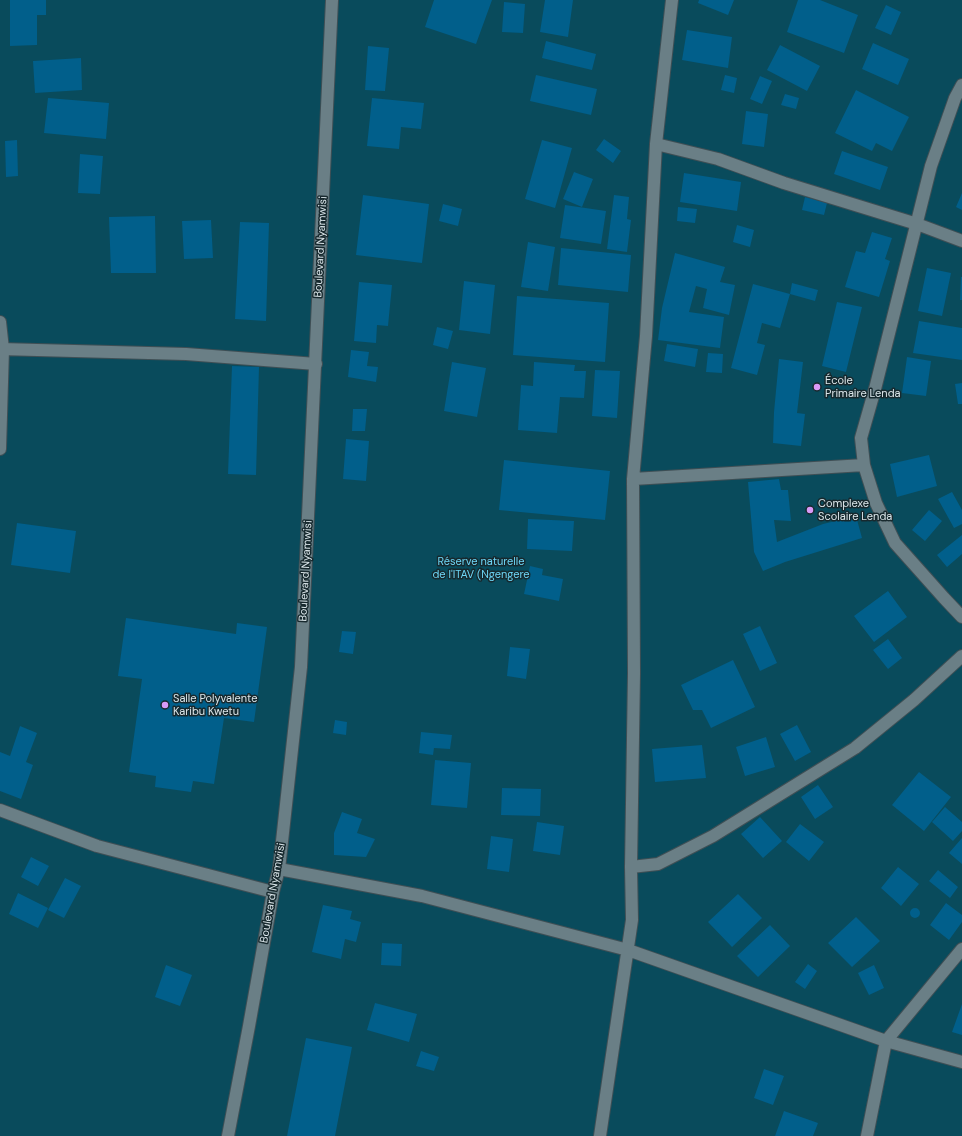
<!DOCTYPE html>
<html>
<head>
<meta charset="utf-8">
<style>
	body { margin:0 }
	canvas { display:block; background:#203339 }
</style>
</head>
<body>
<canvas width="962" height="1136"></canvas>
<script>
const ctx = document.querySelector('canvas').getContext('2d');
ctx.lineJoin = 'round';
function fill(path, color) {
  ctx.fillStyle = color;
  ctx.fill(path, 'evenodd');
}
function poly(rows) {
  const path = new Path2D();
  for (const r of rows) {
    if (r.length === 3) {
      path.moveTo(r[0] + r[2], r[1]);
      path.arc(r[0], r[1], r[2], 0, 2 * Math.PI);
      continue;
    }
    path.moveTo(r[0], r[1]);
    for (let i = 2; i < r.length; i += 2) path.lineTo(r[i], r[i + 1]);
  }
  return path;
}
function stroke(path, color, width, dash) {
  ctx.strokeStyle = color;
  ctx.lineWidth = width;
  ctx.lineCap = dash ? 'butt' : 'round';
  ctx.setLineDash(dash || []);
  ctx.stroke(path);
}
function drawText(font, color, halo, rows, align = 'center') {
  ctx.font = font + ' "DM Sans",sans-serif';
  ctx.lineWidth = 3;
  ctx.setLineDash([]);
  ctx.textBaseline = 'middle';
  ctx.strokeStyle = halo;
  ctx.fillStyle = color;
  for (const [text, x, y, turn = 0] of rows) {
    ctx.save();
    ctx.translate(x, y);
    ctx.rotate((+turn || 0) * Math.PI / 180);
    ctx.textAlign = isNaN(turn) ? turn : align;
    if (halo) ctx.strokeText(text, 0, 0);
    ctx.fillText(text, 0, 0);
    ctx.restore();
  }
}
const green = poly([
	[0,0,962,0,962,1136,0,1136]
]);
const building = poly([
	[10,0,46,0,46,15,37,15,37,45,10,46],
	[434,0,492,0,476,44,425,27],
	[545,0,573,0,568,37,540,32],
	[699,0,734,0,728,15,698,3],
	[798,0,820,0,858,15,844,53,787,32],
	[504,2,525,4,523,33,502,32],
	[886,5,901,12,891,35,875,28],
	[687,30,732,37,728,68,682,60],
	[546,41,596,54,592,70,542,58],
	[873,43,909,59,898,85,862,69],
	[780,45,820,66,807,91,767,70],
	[368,46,389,48,385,91,365,90],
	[81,58,82,90,35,93,33,61],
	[536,75,597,89,591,115,530,101],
	[725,75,737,78,734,93,721,90],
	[760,76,772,81,762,104,750,99],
	[856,90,909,117,892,151,876,143,872,151,835,133],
	[785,94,799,98,796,109,781,105],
	[48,98,109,103,106,139,44,133],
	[372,98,424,103,421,129,401,127,399,149,367,146],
	[746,111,768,114,764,147,742,144],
	[604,139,621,151,613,163,596,150],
	[17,140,18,176,6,177,5,141],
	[542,140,572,148,555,208,525,199],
	[842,151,888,167,880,190,834,174],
	[80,154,103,156,100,194,78,193],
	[574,172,593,179,582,207,563,199],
	[684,173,741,182,737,211,680,202],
	[962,193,962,210,956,207],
	[363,195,429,204,422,263,356,255],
	[614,195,629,197,627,219,631,220,627,252,607,249],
	[805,197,827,203,824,215,802,210],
	[443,204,462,209,458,226,439,221],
	[565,205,606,211,601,244,560,238],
	[678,207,697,209,695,223,677,221],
	[155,216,156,273,111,273,109,217],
	[211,220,213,258,184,259,182,221],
	[240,222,269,223,266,321,235,319],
	[737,225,754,230,750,247,733,242],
	[872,232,892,238,885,259,890,261,879,297,845,287,856,251,865,253],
	[528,242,555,247,548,291,521,287],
	[561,248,631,255,628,292,558,285],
	[675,253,725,267,720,282,735,285,729,315,703,308,707,289,696,286,689,312,724,317,720,348,658,340,662,308],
	[927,268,951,273,942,316,918,311],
	[961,277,962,277,962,300,960,300],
	[464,281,495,285,490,334,459,330],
	[359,282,392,285,388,326,377,325,376,343,354,341],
	[792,283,818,290,815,301,790,294],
	[753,284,790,294,780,328,762,323,757,343,765,345,757,375,731,368],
	[517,296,609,303,605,362,513,355],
	[837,302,862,307,846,372,822,366],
	[919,321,962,328,962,360,913,353],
	[437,327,453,331,448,349,433,345],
	[667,344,698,349,695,367,664,361],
	[351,350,369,352,367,366,378,367,376,382,348,377],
	[708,353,723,354,722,373,706,372],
	[907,357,931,361,926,396,902,393],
	[779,359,803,362,797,413,805,414,801,446,773,443,774,412],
	[452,362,486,368,477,417,444,411],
	[534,362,575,365,574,371,586,371,584,398,560,397,557,433,518,430,521,385,533,386],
	[232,366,259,367,256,475,228,474],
	[595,370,620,371,617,418,592,416],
	[962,383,962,404,958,404,955,384],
	[353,409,367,409,365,431,352,431],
	[346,439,369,441,366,481,343,479],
	[929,455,937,486,897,497,890,464],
	[504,460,610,471,605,520,499,510],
	[779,479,781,490,788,490,791,521,774,520,777,542,823,524,856,516,862,538,785,562,763,571,754,552,748,482],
	[952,492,962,510,962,524,954,528,938,499],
	[929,510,942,521,925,541,912,530],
	[528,519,574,521,572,551,527,549],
	[17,523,76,531,70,573,11,565],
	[962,535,962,554,947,567,937,555],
	[530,566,543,569,542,575,563,579,559,601,524,594],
	[888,591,907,617,874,642,854,616],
	[126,618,236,634,237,623,267,627,254,722,224,718,214,784,193,781,191,792,155,787,156,776,129,772,142,679,118,676],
	[760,626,777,663,760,671,743,634],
	[342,631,356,632,353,654,339,652],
	[888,639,902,658,888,669,873,650],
	[510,647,530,649,526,679,507,676],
	[733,660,755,707,711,728,702,710,693,710,681,685],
	[335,720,347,722,346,735,333,733],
	[797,725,811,752,795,761,780,734],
	[20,726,37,733,26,762,33,765,21,799,0,791,0,752,10,756],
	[421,732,452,735,450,749,434,748,433,755,419,753],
	[766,737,775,767,745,776,736,747],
	[702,745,706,778,655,782,652,749],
	[435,760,471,763,467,808,431,805],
	[919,772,951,797,924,831,892,805],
	[818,785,833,807,815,819,801,797],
	[502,788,541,789,540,816,501,815],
	[945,807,962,822,962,831,953,841,932,822],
	[342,812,362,819,357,833,375,839,366,857,334,855,334,833],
	[760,817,782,841,763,858,741,834],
	[537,822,564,826,560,855,533,851],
	[800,824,824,842,809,861,786,842],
	[491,836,513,839,509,872,487,869],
	[962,838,962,864,949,853],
	[31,857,49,866,38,886,21,877],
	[898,867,919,884,901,906,881,888],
	[938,870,958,887,950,898,929,881],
	[65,878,81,886,64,918,48,910],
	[18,893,48,908,38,928,9,914],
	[738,894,762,918,732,947,708,922],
	[946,903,962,915,962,922,949,940,930,925],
	[323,905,352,911,350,919,361,922,356,942,345,939,341,959,312,952],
	[915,913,5],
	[856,917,880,941,852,967,828,943],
	[770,925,790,946,758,977,737,956],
	[382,943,402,944,401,966,381,965],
	[808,964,817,971,805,989,795,982],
	[166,965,192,975,180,1006,155,997],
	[874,965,884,988,869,995,858,973],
	[375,1003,417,1014,409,1042,367,1030],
	[962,1004,962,1035,952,1032],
	[306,1038,352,1047,335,1136,287,1136],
	[421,1051,439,1057,434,1071,416,1066],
	[764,1069,784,1076,773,1105,754,1098],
	[784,1111,818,1123,813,1136,775,1136]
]);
const street = poly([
	[962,85,955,98,931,166,875,389,861,438,864,465,876,503,895,543,944,598,962,617],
	[656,144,718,159,784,183,917,224,962,241],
	[0,322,3,349,0,449],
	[0,349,186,354,316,364],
	[633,479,864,465],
	[0,810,97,846,273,892],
	[631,867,658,864,713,836,855,748,914,700,962,656],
	[279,869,422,896,628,950,886,1041,962,1062],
	[600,1136,632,920,631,867,634,673,633,479,646,336,656,144,672,0],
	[867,1136,886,1041,962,949]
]);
const secondary = poly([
	[228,1136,249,1026,273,892,279,869,301,667,332,0]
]);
const markers = [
	[817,387,4,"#d99af7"],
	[810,510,4,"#d99af7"],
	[165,705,4,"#d99af7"]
];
const streetNames = [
	["Boulevard Nyamwisi",321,247,-87],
	["Boulevard Nyamwisi",306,571,-87],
	["Boulevard Nyamwisi",273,893,-80]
];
const poiNames = [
	["École",825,381],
	["Primaire Lenda",825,394],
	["Complexe",818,504],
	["Scolaire Lenda",818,517],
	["Salle Polyvalente",173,699],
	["Karibu Kwetu",173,712]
];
const parkNames = [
	["Réserve naturelle",481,562],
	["de l'ITAV (Ngengere",481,575]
];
fill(green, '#094b5c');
fill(building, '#015f8b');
stroke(street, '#3f4f55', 14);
stroke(secondary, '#3f4f55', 14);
stroke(street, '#6a7f86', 12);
stroke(secondary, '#6a7f86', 12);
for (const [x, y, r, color] of markers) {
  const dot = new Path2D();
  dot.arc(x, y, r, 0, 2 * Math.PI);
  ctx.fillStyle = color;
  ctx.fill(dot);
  stroke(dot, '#17292e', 1.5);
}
drawText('11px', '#dbe6ea', '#17292e', streetNames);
drawText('11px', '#dbe6ea', '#17292e', poiNames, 'left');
drawText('11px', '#6dd6f6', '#17292e', parkNames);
</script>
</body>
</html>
